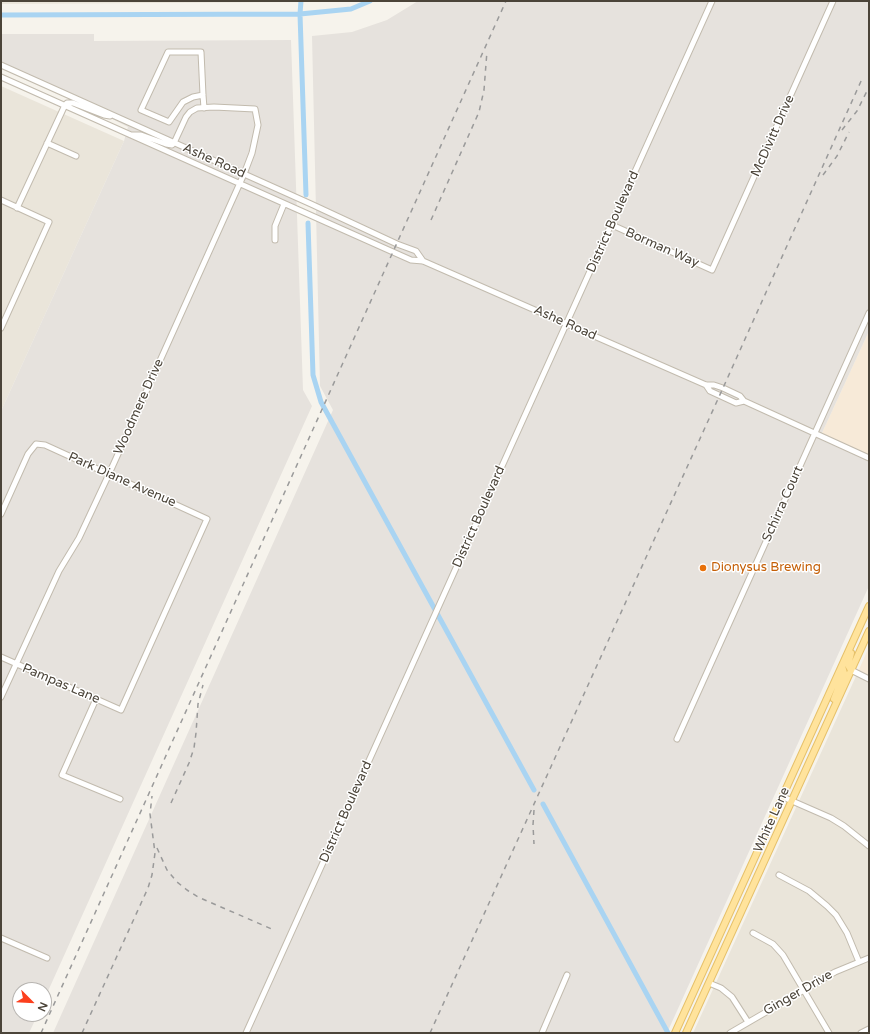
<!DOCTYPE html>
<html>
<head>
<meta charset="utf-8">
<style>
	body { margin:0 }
	#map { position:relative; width:870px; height:1034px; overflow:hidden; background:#f6f3ec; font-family:"Varela Round",sans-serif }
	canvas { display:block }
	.frame { position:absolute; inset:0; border:2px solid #4b4439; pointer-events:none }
	.north { position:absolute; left:12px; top:982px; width:40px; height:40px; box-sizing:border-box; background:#fff; border:1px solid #b7b4b0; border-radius:50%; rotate:114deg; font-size:11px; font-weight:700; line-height:16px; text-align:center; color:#4b4439 }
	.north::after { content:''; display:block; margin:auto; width:14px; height:18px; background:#fc3f1d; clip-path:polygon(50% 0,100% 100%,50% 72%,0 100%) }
</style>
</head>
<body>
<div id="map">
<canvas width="870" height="1034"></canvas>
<div class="frame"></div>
<div class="north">N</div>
</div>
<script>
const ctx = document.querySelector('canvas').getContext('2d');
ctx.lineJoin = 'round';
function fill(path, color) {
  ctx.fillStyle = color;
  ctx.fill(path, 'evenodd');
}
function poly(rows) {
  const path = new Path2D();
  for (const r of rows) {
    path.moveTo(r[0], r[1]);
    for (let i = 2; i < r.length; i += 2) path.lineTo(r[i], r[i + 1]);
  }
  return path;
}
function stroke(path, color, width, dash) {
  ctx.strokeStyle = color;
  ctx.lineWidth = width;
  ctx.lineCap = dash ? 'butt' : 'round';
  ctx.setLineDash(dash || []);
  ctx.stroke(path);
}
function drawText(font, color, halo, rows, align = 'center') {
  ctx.font = font + ' "Varela Round",sans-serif';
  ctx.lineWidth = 3;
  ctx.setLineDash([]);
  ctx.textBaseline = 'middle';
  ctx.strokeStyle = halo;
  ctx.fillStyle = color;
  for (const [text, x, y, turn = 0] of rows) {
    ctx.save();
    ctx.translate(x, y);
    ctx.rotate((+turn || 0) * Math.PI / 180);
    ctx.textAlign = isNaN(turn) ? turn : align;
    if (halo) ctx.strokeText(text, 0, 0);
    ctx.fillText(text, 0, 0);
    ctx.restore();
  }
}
const residential = poly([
	[1,1,328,1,310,2,1,4],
	[1,86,124,141,1,411],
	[857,674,869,676,869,1033,693,1033]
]);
const commercial = poly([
	[869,331,869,455,821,435],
	[869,647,869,676,857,674]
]);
const industrial = poly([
	[418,1,869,1,869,331,821,435,869,455,869,586,667,1033,53,1033,333,410,320,386,312,36,352,32,387,20],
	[1,34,94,34,94,41,291,40,303,390,312,406,44,1000,44,990,20,990,20,1014,38,1014,29,1033,1,1033,1,411,124,141,128,127,1,62]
]);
const canal = poly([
	[301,1,300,14,306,195],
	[1,15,300,14,351,9,370,1],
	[308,223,313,375,321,402,534,790],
	[543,804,668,1033]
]);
const minor = poly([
	[1,65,311,204,397,244,416,251,423,261],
	[1,77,393,252,411,260,423,261,706,385,714,385,723,388,740,396,744,401,869,458],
	[203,95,193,97,183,102,169,122,141,110,168,52,201,52,203,95,204,108],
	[47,143,76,156],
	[1,200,49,222,1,328],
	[17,208,65,105,67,103,73,103,104,115,110,116],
	[612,225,712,270,833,1],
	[275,240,275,226,284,204],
	[706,385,710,391,736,403,744,401],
	[1,514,28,454,36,444,45,445,207,519,121,710,1,657],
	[851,670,869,679],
	[1,697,59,571,79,538,109,474,244,174,252,153,258,125,255,109,214,107,197,108,190,112,186,117,174,143,172,145,166,144,141,135,131,135],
	[96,699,62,775,120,799],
	[677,739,869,313],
	[783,797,831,818,844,826,869,846],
	[779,875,809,891,827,906,836,915,847,933,859,962],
	[753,933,773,944,783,955,829,1033],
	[1,938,47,958],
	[709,983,721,988,732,997,748,1022],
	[246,1033,712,1],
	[542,1033,567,975],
	[730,1033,835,972,869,958],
	[861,1033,869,1029]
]);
const major = poly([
	[851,670,848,665,851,653],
	[834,699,844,673,842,666],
	[675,1033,869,606],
	[686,1033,869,631]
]);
const rail = poly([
	[842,130,857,111,869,87],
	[823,175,837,156,849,132],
	[431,220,479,112,484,90,487,51],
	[171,803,189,763,194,748,196,733,198,704,203,685],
	[534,810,533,825,534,844],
	[157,848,167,870,177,882,187,890,198,897,274,930],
	[41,1033,506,1],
	[82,1033,148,888,152,875,155,853,150,814,152,796],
	[430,1033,723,388,862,79]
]);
const markers = [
	[703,568,4,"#e8710a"]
];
const streetNames = [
	["McDivitt Drive",773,136,-66],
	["Ashe Road",214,161,24],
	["District Boulevard",613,222,-66],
	["Borman Way",662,248,24],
	["Ashe Road",565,323,24],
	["Woodmere Drive",139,407,-66],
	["Park Diane Avenue",122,480,24],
	["Schirra Court",783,504,-66],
	["District Boulevard",479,517,-66],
	["Pampas Lane",61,684,23],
	["District Boulevard",346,812,-66],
	["White Lane",772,820,-66],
	["Ginger Drive",798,993,-30]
];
const foodNames = [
	["Dionysus Brewing",711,568]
];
fill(residential, '#eae5da');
fill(commercial, '#f7ead8');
fill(industrial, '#e6e2dd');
stroke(canal, '#a9d4f2', 5);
stroke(minor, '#c2bbae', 7);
stroke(major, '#e6c16a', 8);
stroke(minor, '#fff', 5);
stroke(major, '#ffe39c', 6);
stroke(rail, '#9a9a9a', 1.5, [5, 5]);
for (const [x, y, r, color] of markers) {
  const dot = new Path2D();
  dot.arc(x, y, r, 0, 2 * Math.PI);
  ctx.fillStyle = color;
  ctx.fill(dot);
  stroke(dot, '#fff', 1.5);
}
drawText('13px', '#4b4439', '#fff', streetNames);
drawText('13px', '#c56008', '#fff', foodNames, 'left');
</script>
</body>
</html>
